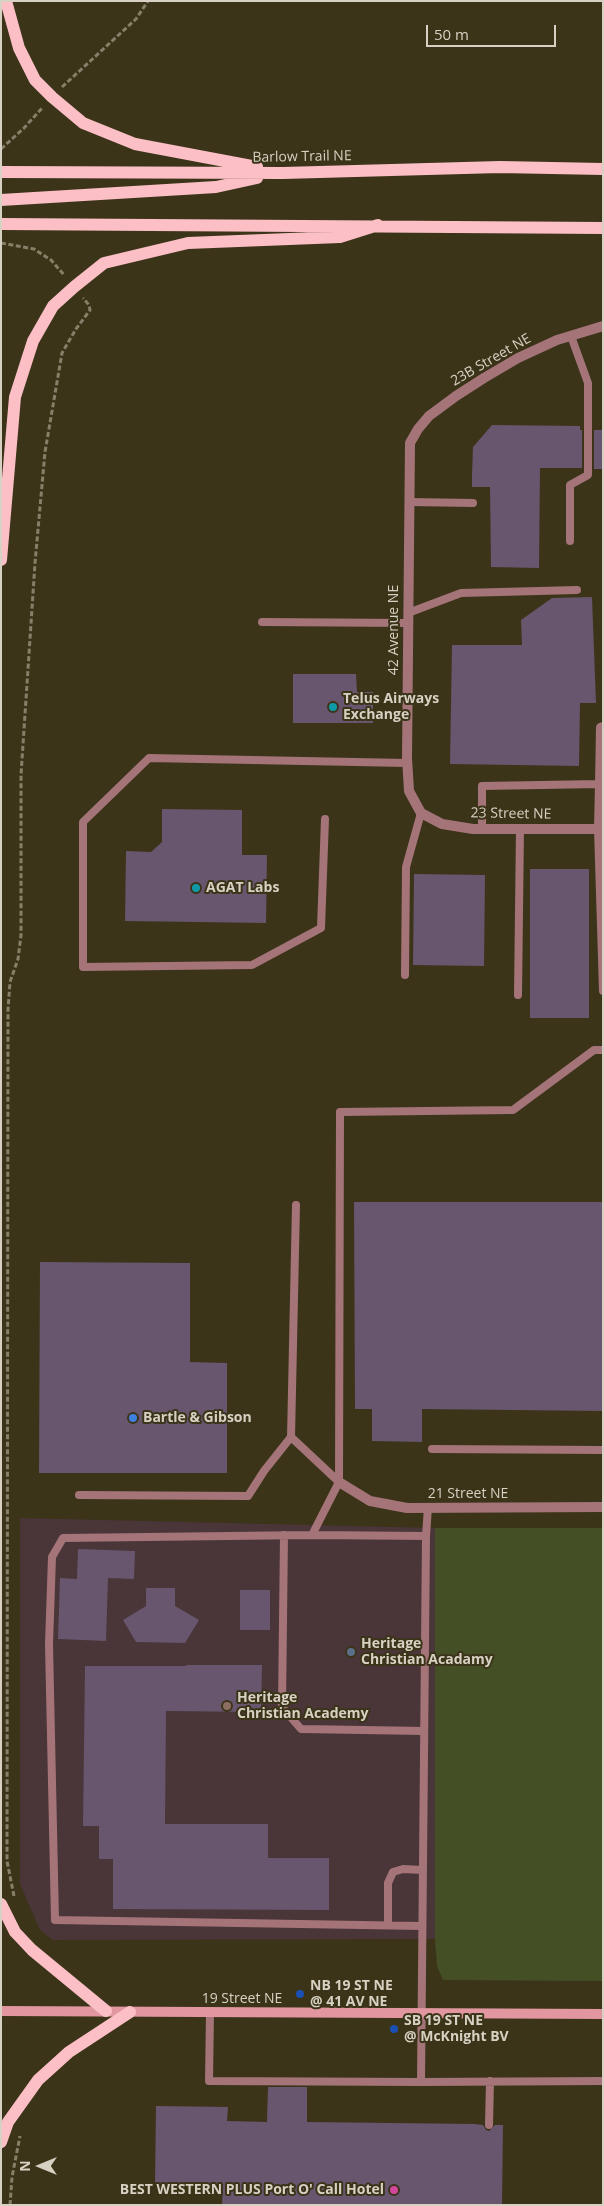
<!DOCTYPE html>
<html>
<head>
<meta charset="utf-8">
<style>
	body { margin:0 }
	#map { position:relative; width:604px; height:2206px; overflow:hidden; background:#3b3419; font-family:"Open Sans",sans-serif }
	canvas { display:block }
	.frame { position:absolute; inset:0; border:2px solid #d6d1c2; pointer-events:none }
	.north { position:absolute; left:15px; top:2141px; width:50px; height:50px; -webkit-text-stroke:4px #3b3419; paint-order:stroke; rotate:270deg; font-size:14px; font-weight:700; line-height:20px; text-align:center; color:#d6d1c2 }
	.north::after { content:''; display:block; margin:auto; width:18px; height:22px; background:#d6d1c2; clip-path:polygon(50% 0,100% 100%,50% 72%,0 100%) }
	.scale { position:absolute; left:426px; top:25px; width:130px; height:22px; box-sizing:border-box; border:2px solid #d6d1c2; border-top:0; padding-left:6px; font-size:15px; line-height:18px; white-space:nowrap; color:#d6d1c2; -webkit-text-stroke:4px #3b3419; paint-order:stroke }
</style>
</head>
<body>
<div id="map">
<canvas width="604" height="2206"></canvas>
<div class="frame"></div>
<div class="north">N</div>
<div class="scale">50 m</div>
</div>
<script>
const ctx = document.querySelector('canvas').getContext('2d');
ctx.lineJoin = 'round';
function fill(path, color) {
  ctx.fillStyle = color;
  ctx.fill(path, 'evenodd');
}
function poly(rows) {
  const path = new Path2D();
  for (const r of rows) {
    path.moveTo(r[0], r[1]);
    for (let i = 2; i < r.length; i += 2) path.lineTo(r[i], r[i + 1]);
  }
  return path;
}
function stroke(path, color, width, dash) {
  ctx.strokeStyle = color;
  ctx.lineWidth = width;
  ctx.lineCap = dash ? 'butt' : 'round';
  ctx.setLineDash(dash || []);
  ctx.stroke(path);
}
function drawText(font, color, halo, rows, align = 'center') {
  ctx.font = font + ' "Open Sans",sans-serif';
  ctx.lineWidth = 4;
  ctx.setLineDash([]);
  ctx.textBaseline = 'middle';
  ctx.strokeStyle = halo;
  ctx.fillStyle = color;
  for (const [text, x, y, turn = 0] of rows) {
    ctx.save();
    ctx.translate(x, y);
    ctx.rotate((+turn || 0) * Math.PI / 180);
    ctx.textAlign = isNaN(turn) ? turn : align;
    if (halo) ctx.strokeText(text, 0, 0);
    ctx.fillText(text, 0, 0);
    ctx.restore();
  }
}
const education = poly([
	[20,1518,435,1528,435,1939,53,1940,40,1930,20,1884]
]);
const green = poly([
	[435,1528,603,1528,603,1981,443,1980,437,1966,435,1939]
]);
const building = poly([
	[492,425,580,426,580,430,582,430,582,468,540,468,539,568,491,567,490,487,472,487,472,475,473,447],
	[594,430,603,430,603,469,594,469],
	[592,597,596,703,580,703,579,766,450,764,452,645,522,645,521,620,552,598],
	[293,674,356,674,357,692,373,692,373,723,293,723],
	[162,809,242,810,242,855,267,855,266,923,125,921,126,851,151,852,162,842],
	[530,869,589,869,589,1018,530,1018],
	[414,874,485,875,484,966,413,965],
	[354,1202,603,1202,603,1411,422,1409,422,1442,372,1441,372,1409,355,1409],
	[40,1262,190,1263,190,1362,227,1363,227,1473,39,1473],
	[78,1549,135,1551,134,1579,108,1578,106,1641,58,1639,60,1578,77,1579],
	[146,1588,175,1588,175,1606,199,1620,185,1643,136,1642,123,1620,146,1606],
	[240,1590,270,1590,270,1630,240,1630],
	[186,1665,262,1665,261,1712,166,1711,165,1824,268,1824,268,1858,329,1858,329,1910,113,1909,113,1859,99,1859,99,1826,83,1826,85,1666,186,1666],
	[268,2087,307,2087,307,2122,475,2124,483,2125,486,2130,489,2131,495,2125,503,2125,502,2205,222,2205,223,2184,155,2184,156,2106,228,2107,227,2121,267,2122]
]);
const path = poly([
	[62,87,136,19,148,1],
	[1,149,24,128,43,107],
	[1,243,34,249,51,260,65,276],
	[14,1896,7,1861,8,1010,10,982,18,959,21,935,21,775,35,563,45,452,62,353,76,329,90,310,89,305,83,298],
	[10,2205,12,2177,20,2136]
]);
const lane = poly([
	[409,502,473,503],
	[570,541,570,485,588,475,588,383,571,336],
	[408,613,461,593,577,590],
	[262,622,408,623],
	[599,784,600,727,603,726],
	[325,819,321,928,252,965,83,967,83,822,149,758,407,763],
	[482,829,482,786,599,784,598,829,603,991],
	[405,975,406,867,421,813],
	[518,995,520,829],
	[291,1437,296,1205],
	[432,1449,603,1450],
	[79,1495,248,1496,264,1471,291,1437,339,1482],
	[284,1535,282,1707,301,1729,424,1731],
	[426,1536,428,1507],
	[388,1925,388,1883,393,1872,403,1869,422,1870],
	[422,1926,55,1920,49,1644,52,1557,63,1538,312,1535,339,1482,340,1112,513,1110,594,1050,603,1050],
	[210,2012,209,2081,421,2082,426,1536,312,1535],
	[421,2082,603,2081],
	[489,2125,490,2081]
]);
const street = poly([
	[603,326,557,340,518,358,484,378,456,396,429,416,418,429,410,443,407,758,409,791,421,813,442,824,473,829,603,829],
	[339,1482,370,1501,407,1508,603,1507]
]);
const secondary = poly([
	[1,2011,603,2014]
]);
const primary = poly([
	[6,1,19,48,35,80,52,97,83,123,135,144,257,167],
	[1,172,283,173,500,167,603,169],
	[1,200,216,187,257,178],
	[1,224,603,228],
	[1,560,15,397,33,341,53,306,74,287,104,263,188,243,340,237,378,225],
	[1,1904,15,1932,32,1950,106,2011],
	[1,2142,8,2122,38,2080,69,2052,130,2012]
]);
const markers = [
	[333,707,5,"#0f9aa8"],
	[196,888,5,"#0f9aa8"],
	[133,1418,5,"#3f7fe0"],
	[351,1652,5,"#5c6f8a"],
	[227,1706,5,"#8d6e63"],
	[300,1994,5,"#1a4fb4"],
	[394,2029,5,"#1a4fb4"],
	[394,2190,5,"#d1479c"]
];
const streetNames = [
	["Barlow Trail NE",302,157,-1],
	["23B Street NE",491,360,-30],
	["42 Avenue NE",394,630,-90],
	["23 Street NE",511,814,1],
	["21 Street NE",468,1494],
	["19 Street NE",242,1999]
];
const poiNames = [
	["Telus Airways",343,699],
	["Exchange",343,715],
	["AGAT Labs",206,888],
	["Bartle & Gibson",143,1418],
	["Heritage",361,1644],
	["Christian Acadamy",361,1660],
	["Heritage",237,1698],
	["Christian Academy",237,1714],
	["NB 19 ST NE",310,1986],
	["@ 41 AV NE",310,2002],
	["SB 19 ST NE",404,2021],
	["@ McKnight BV",404,2037],
	["BEST WESTERN PLUS Port O' Call Hotel",384,2190,"right"]
];
fill(education, '#4a3538');
fill(green, '#454f26');
fill(building, '#67566e');
stroke(path, '#86806b', 3, [5, 2.5]);
stroke(lane, '#a47479', 8);
stroke(street, '#a47479', 10);
stroke(secondary, '#e297a0', 10);
stroke(primary, '#fbbfc5', 12);
for (const [x, y, r, color] of markers) {
  const dot = new Path2D();
  dot.arc(x, y, r, 0, 2 * Math.PI);
  ctx.fillStyle = color;
  ctx.fill(dot);
  stroke(dot, '#3b3419', 2);
}
drawText('14px', '#d6d1c2', '#3b3419', streetNames);
drawText('bold 14px', '#d6d1c2', '#3b3419', poiNames, 'left');
</script>
</body>
</html>
